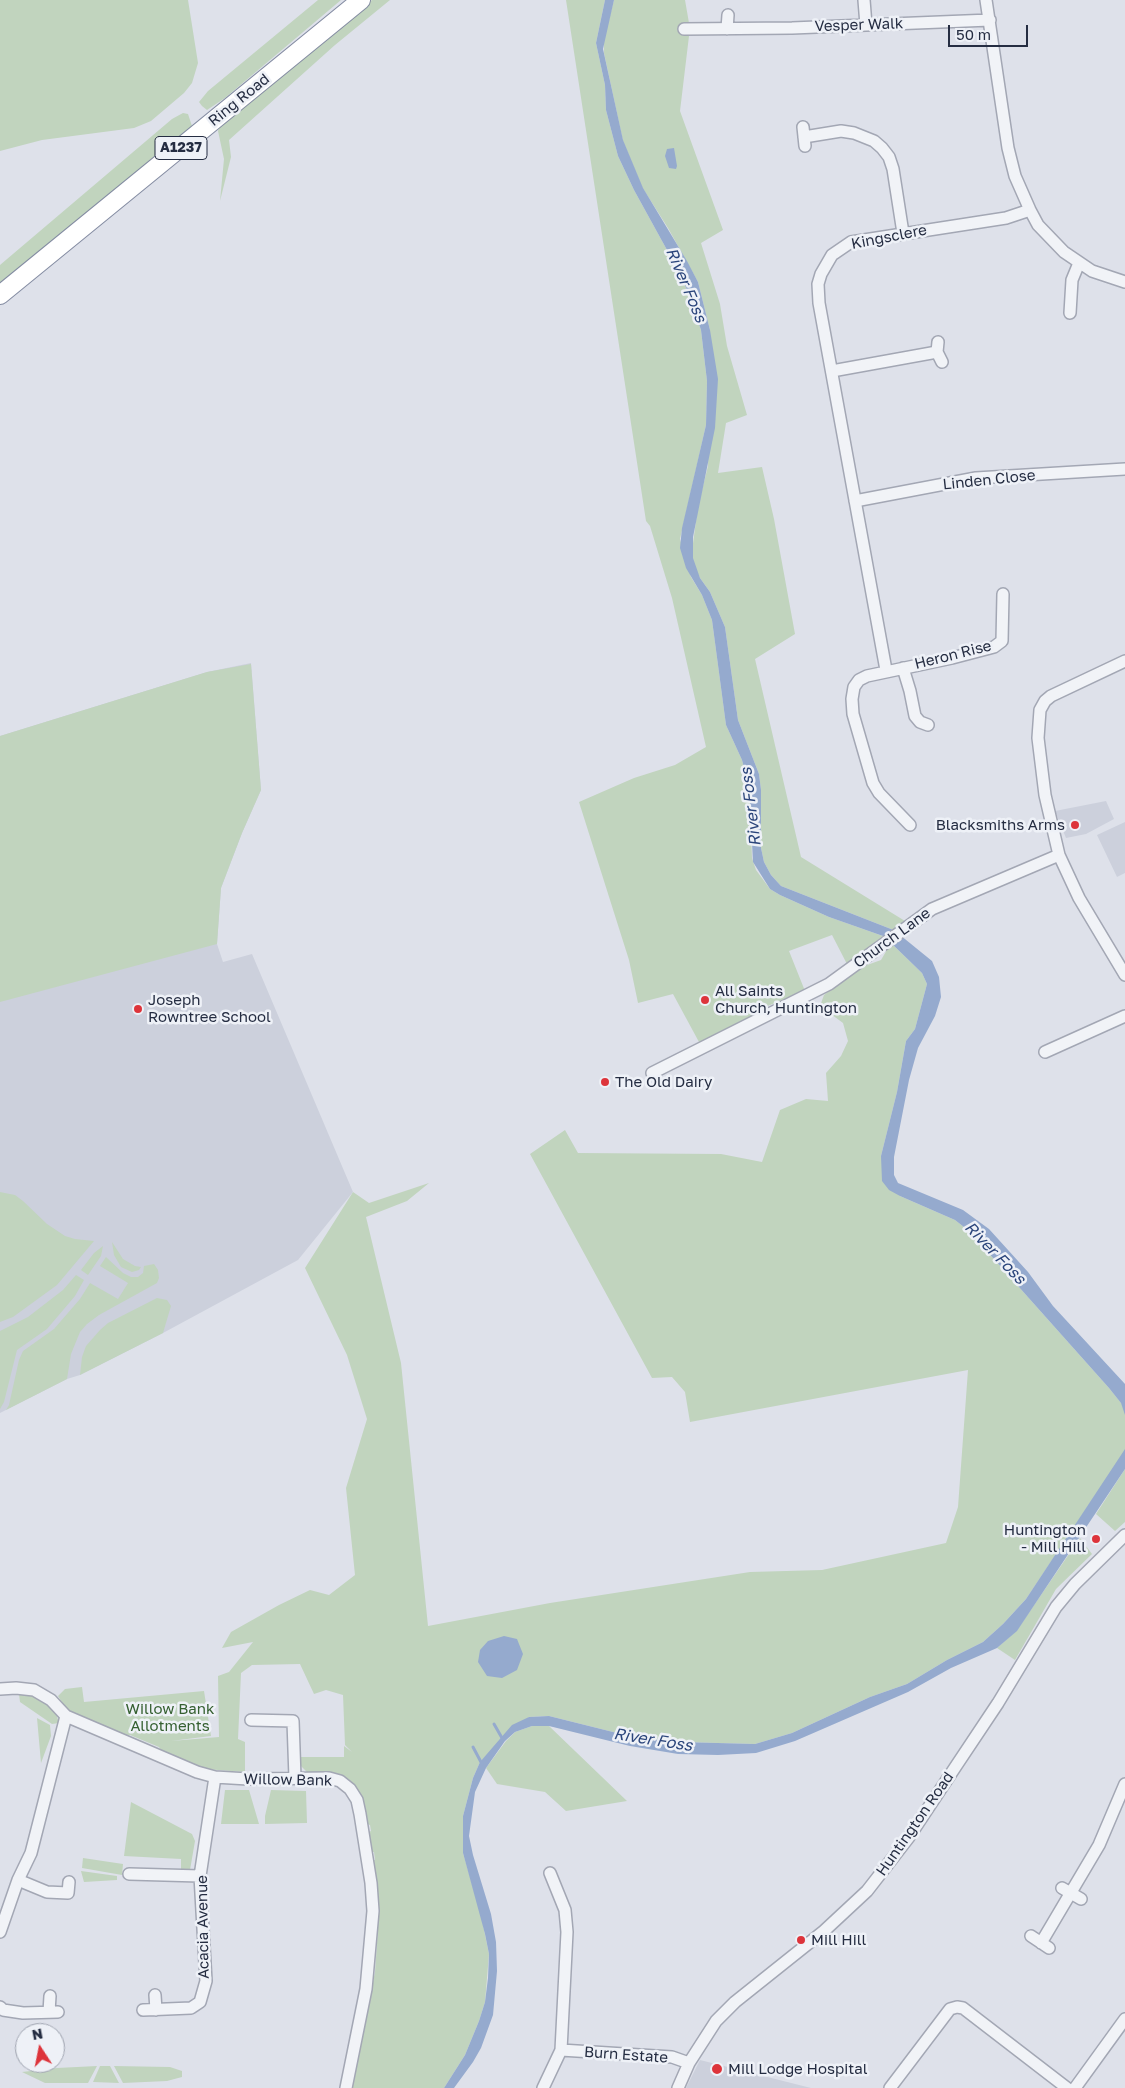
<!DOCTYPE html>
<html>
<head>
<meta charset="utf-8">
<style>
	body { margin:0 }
	#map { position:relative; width:1125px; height:2088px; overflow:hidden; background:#dee1ea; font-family:"Golos Text",sans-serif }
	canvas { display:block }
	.north { position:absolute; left:15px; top:2023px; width:50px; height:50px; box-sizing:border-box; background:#eef1f7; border:1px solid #9ea3af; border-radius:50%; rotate:349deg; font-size:14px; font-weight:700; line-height:20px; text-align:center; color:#252d42 }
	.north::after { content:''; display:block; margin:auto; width:18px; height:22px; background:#dd343b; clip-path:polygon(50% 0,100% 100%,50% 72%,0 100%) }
	.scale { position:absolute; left:948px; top:25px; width:80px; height:22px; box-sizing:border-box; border:2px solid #252d42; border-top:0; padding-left:6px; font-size:15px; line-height:18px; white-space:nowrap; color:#252d42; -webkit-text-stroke:4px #eef1f7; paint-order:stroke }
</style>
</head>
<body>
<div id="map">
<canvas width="1125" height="2088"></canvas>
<div class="north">N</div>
<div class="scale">50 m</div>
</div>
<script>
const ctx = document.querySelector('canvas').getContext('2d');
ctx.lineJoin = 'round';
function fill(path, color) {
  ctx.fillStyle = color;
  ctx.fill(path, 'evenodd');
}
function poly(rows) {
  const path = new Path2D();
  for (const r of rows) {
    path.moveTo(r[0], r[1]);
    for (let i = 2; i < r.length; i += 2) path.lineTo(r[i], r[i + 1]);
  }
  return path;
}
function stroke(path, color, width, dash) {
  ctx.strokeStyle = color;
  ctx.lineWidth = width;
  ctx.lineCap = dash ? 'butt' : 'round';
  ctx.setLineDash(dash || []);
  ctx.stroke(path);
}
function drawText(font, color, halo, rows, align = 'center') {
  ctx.font = font + ' "Golos Text",sans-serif';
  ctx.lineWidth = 5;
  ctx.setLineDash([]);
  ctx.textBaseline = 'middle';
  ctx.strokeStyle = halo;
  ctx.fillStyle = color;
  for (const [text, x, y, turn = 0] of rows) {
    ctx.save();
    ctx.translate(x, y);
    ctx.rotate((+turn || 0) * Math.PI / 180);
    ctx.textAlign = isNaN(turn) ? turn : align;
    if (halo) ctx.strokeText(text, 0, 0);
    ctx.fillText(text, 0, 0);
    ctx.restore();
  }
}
const built = poly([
	[251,663,261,790,242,833,221,888,217,944,223,962,252,954,353,1192,298,1260,163,1333,80,1375,67,1379,0,1413,0,736,207,672],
	[1106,801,1114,819,1086,834,1066,838,1055,811],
	[1125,822,1125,873,1117,877,1097,835],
	[700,2060,811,2088,686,2088]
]);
const green = poly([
	[0,0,188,0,198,63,192,83,184,93,151,121,134,128,42,140,0,151],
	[318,0,341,0,225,98,207,110,202,106,199,102,208,91],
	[372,0,390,0,335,45,229,140,231,157,220,201,224,159,218,131,220,125],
	[566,0,605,0,596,43,605,85,606,110,618,156,634,190,678,270,688,292,701,330,707,381,706,425,680,539,691,577,702,595,712,620,726,725,742,760,749,785,752,858,756,870,770,889,780,895,829,917,883,936,848,966,832,935,789,951,805,991,760,1009,760,1017,724,1035,699,1042,673,994,638,1003,629,960,579,802,634,778,675,765,706,747,672,598,650,526,646,521],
	[614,0,685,0,689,23,681,29,682,35,689,36,680,111,723,230,701,243,720,304,727,346,747,415,726,423,718,473,762,467,774,519,795,634,755,659,801,857,905,921,896,931,781,886,771,875,764,862,761,848,761,790,759,774,738,720,725,627,710,592,700,578,694,566,692,551,698,506,708,466,710,330,698,282,668,228,642,187,623,141,604,53,604,39],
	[183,113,188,114,192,126,0,284,0,265,172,119],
	[251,664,261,790,242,833,221,888,217,944,0,1002,0,736,207,672],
	[891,943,922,973,927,984,915,1029,906,1041,897,1092,881,1156,900,1196,955,1220,969,1231,1109,1388,1122,1404,1125,1412,1125,1451,1026,1599,1003,1624,983,1642,947,1660,907,1684,870,1697,792,1733,755,1744,680,1742,633,1737,549,1716,529,1717,480,1762,473,1778,463,1816,463,1853,481,1915,489,1954,485,2002,479,2021,465,2055,444,2088,351,2088,375,1972,378,1929,378,1893,373,1860,375,1860,374,1852,372,1852,369,1832,371,1831,370,1825,367,1824,363,1803,359,1792,350,1781,340,1775,329,1773,308,1773,301,1766,300,1757,344,1757,344,1746,352,1752,345,1745,343,1695,326,1690,314,1694,300,1664,252,1665,241,1673,238,1739,245,1742,245,1772,205,1769,184,1762,163,1753,159,1747,130,1735,122,1736,76,1716,67,1710,58,1696,65,1689,82,1687,84,1702,204,1691,211,1736,171,1741,219,1737,218,1676,229,1672,253,1642,222,1648,231,1632,279,1605,310,1590,329,1595,355,1575,346,1488,367,1419,347,1355,305,1268,353,1192,369,1203,429,1183,407,1201,366,1217,401,1363,428,1626,550,1603,750,1572,822,1570,946,1543,958,1507,968,1370,690,1422,685,1392,672,1377,652,1378,530,1154,565,1130,578,1153,721,1154,762,1162,780,1110,806,1099,828,1101,826,1073,841,1056,848,1041,843,1023,820,1006,824,995,859,968,881,960],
	[0,1192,15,1195,23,1201,47,1224,65,1236,75,1239,94,1241,57,1285,13,1317,0,1322],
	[112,1242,123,1259,135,1266,141,1267,139,1270,132,1272,121,1267,114,1255],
	[103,1246,101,1256,88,1275,81,1270,94,1253],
	[106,1257,123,1273,131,1277,138,1277,143,1273,144,1266,154,1264,158,1270,159,1278,157,1283,99,1315,87,1324,80,1332,71,1354,67,1379,6,1410,9,1405,19,1360,23,1351,54,1329,80,1299,90,1283,118,1299,128,1283,100,1266],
	[76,1275,84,1280,75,1296,47,1329,17,1350,4,1402,0,1409,0,1331,28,1317,63,1290],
	[157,1298,167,1300,171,1306,163,1333,80,1375,82,1357,86,1346,100,1330,108,1323],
	[1125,1469,1125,1522,1115,1531,1096,1514],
	[1080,1538,1092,1554,1056,1589,1015,1660,997,1648,1017,1630],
	[24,1693,42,1700,55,1710,59,1723,52,1724,20,1702,19,1694],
	[37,1718,50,1725,51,1736,41,1763],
	[532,1726,549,1726,627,1801,566,1811,545,1792,497,1784,486,1768,506,1741,515,1732],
	[225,1790,249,1790,259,1824,221,1824],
	[271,1790,306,1791,307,1823,265,1824,265,1816],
	[131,1802,192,1834,195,1841,190,1870,181,1869,181,1859,124,1856],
	[83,1858,123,1864,122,1875,82,1868],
	[81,1871,117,1876,117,1880,84,1882],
	[97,2066,88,2083,45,2083,22,2072,57,2068],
	[100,2066,110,2066,119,2083,93,2082],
	[114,2066,170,2067,182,2071,182,2077,167,2081,123,2083]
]);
const water = poly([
	[605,0,614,0,603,49,623,140,643,188,687,261,698,282,710,330,718,379,715,428,693,537,693,558,700,578,710,592,725,627,738,720,759,774,761,790,761,848,764,862,771,875,781,886,896,931,885,939,883,936,829,917,780,895,770,889,753,862,749,785,742,760,726,725,712,620,702,595,686,568,680,548,682,528,706,425,707,381,701,330,688,292,678,270,634,190,618,156,606,110,605,85,596,43],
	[674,148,677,166,676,169,669,168,665,156,667,149],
	[900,935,932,961,939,977,941,997,935,1016,918,1048,909,1080,894,1157,894,1175,898,1183,963,1210,989,1229,1028,1272,1053,1306,1125,1384,1125,1415,1121,1403,1109,1388,969,1231,955,1220,900,1196,889,1190,882,1181,881,1156,897,1092,906,1041,915,1029,927,984,922,973,891,943],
	[1125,1449,1125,1469,1017,1631,997,1648,951,1668,908,1692,795,1741,756,1753,718,1755,678,1754,630,1746,549,1726,532,1726,515,1732,505,1741,486,1768,475,1792,469,1836,473,1855,491,1914,496,1942,497,1971,493,2015,481,2048,473,2062,454,2088,444,2088,465,2055,479,2021,485,2002,488,1978,489,1954,485,1934,463,1853,463,1816,473,1778,480,1762,512,1725,529,1717,549,1716,633,1737,680,1742,755,1744,792,1733,870,1697,907,1684,947,1660,983,1642,1003,1624,1026,1599],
	[504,1636,517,1639,523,1654,517,1670,502,1678,487,1676,478,1662,480,1650,488,1641]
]);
const stream = poly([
	[494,1724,502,1738],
	[473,1747,482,1764]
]);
const minor = poly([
	[864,0,866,25],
	[986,0,1008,148,1015,176,1030,210,1038,225,1064,252,1092,271,1125,282],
	[684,29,792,28,990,20],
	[727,29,728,15],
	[803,127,805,146],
	[804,137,841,131,854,133,874,141,882,148,889,157,893,169,903,233],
	[1070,313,1072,280,1079,263],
	[938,342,937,352,942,362],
	[832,371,937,352],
	[855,501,976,478,1125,469],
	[1125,661,1051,696,1045,701,1040,710,1038,738,1045,795,1059,855,1079,898,1125,975],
	[903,668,910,691,915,716,920,722,928,725],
	[886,670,819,303,818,284,821,274,832,255,851,242,1006,218,1030,210],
	[910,825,879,793,873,783,853,714,852,699,854,687,859,680,867,676,952,658,994,647,1002,641,1003,594],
	[1045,1052,1125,1016],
	[652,1073,829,984,932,909,1059,855],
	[0,1689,16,1688,34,1690,51,1700,66,1716,197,1772,215,1777,248,1779,329,1778,340,1781,350,1789,357,1800,360,1814,371,1883,373,1911,366,1989,346,2088],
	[251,1720,293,1721,295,1778],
	[129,1874,200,1876],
	[18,1880,47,1892,68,1893,69,1882],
	[1062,1888,1081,1899],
	[0,1932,18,1880,31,1853,66,1716],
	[1031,1936,1049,1948],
	[1041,1943,1099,1845,1125,1784],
	[155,1995,156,2010],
	[0,2007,3,2010,23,2013,58,2012],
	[143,2010,191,2008,200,2002,206,1981,200,1876,215,1777],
	[49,2012,50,1996],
	[561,2050,672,2057,689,2063],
	[543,2088,561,2050,567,1932,565,1910,550,1873],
	[678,2088,689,2063,716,2021,735,2002,824,1931,867,1891,909,1837,956,1766,998,1703,1056,1607,1075,1584,1125,1535],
	[890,2088,950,2009,957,2007,963,2008,1067,2088],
	[1075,2088,1125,2019]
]);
const highway = poly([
	[0,295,361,0]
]);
const markers = [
	[1075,825,5,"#dd343b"],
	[705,1000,5,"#dd343b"],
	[138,1009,5,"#dd343b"],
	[605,1082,5,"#dd343b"],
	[1096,1539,5,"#dd343b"],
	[801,1940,5,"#dd343b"],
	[717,2069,6,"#dd343b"]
];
const shields = [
	[181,148,52]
];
const shieldNames = [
	["A1237",181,148]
];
const streetNames = [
	["Vesper Walk",859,25,-2],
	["Ring Road",239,100,-39],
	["Kingsclere",889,237,-11],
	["Linden Close",989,480,-6],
	["Heron Rise",953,655,-14],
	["Church Lane",892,938,-36],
	["Willow Bank",288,1780,1],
	["Huntington Road",915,1824,-55],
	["Acacia Avenue",203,1927,-91],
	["Burn Estate",626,2055,4]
];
const poiNames = [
	["Blacksmiths Arms",1065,825,"right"],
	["All Saints",715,991],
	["Church, Huntington",715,1008],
	["Joseph",148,1000],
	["Rowntree School",148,1017],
	["The Old Dairy",615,1082],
	["Huntington",1086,1530,"right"],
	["- Mill Hill",1086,1547,"right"],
	["Mill Hill",811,1940],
	["Mill Lodge Hospital",728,2069]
];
const parkNames = [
	["Willow Bank",170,1709],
	["Allotments",170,1726]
];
const waterNames = [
	["River Foss",686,285,67],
	["River Foss",751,807,-97],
	["River Foss",995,1253,46],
	["River Foss",653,1740,9]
];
fill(built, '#ccd0dc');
fill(green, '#c1d4be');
fill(water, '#95aace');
stroke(stream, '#95aace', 3);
stroke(minor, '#a3a7b4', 14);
stroke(highway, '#848ca2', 20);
stroke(minor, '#f1f3f7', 11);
stroke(highway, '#fff', 18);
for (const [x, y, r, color] of markers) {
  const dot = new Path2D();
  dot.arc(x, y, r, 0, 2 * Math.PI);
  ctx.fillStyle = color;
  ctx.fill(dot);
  stroke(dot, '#eef1f7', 2);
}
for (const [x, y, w] of shields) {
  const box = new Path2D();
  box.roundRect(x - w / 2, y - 11.5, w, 23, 4);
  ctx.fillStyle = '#eef1f7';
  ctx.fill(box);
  stroke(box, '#252d42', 1);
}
drawText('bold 14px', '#252d42', null, shieldNames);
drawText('15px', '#252d42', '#eef1f7', streetNames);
drawText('15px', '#252d42', '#eef1f7', poiNames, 'left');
drawText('15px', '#356031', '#eef1f7', parkNames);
drawText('italic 16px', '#2b457b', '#eef1f7', waterNames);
</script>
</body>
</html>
